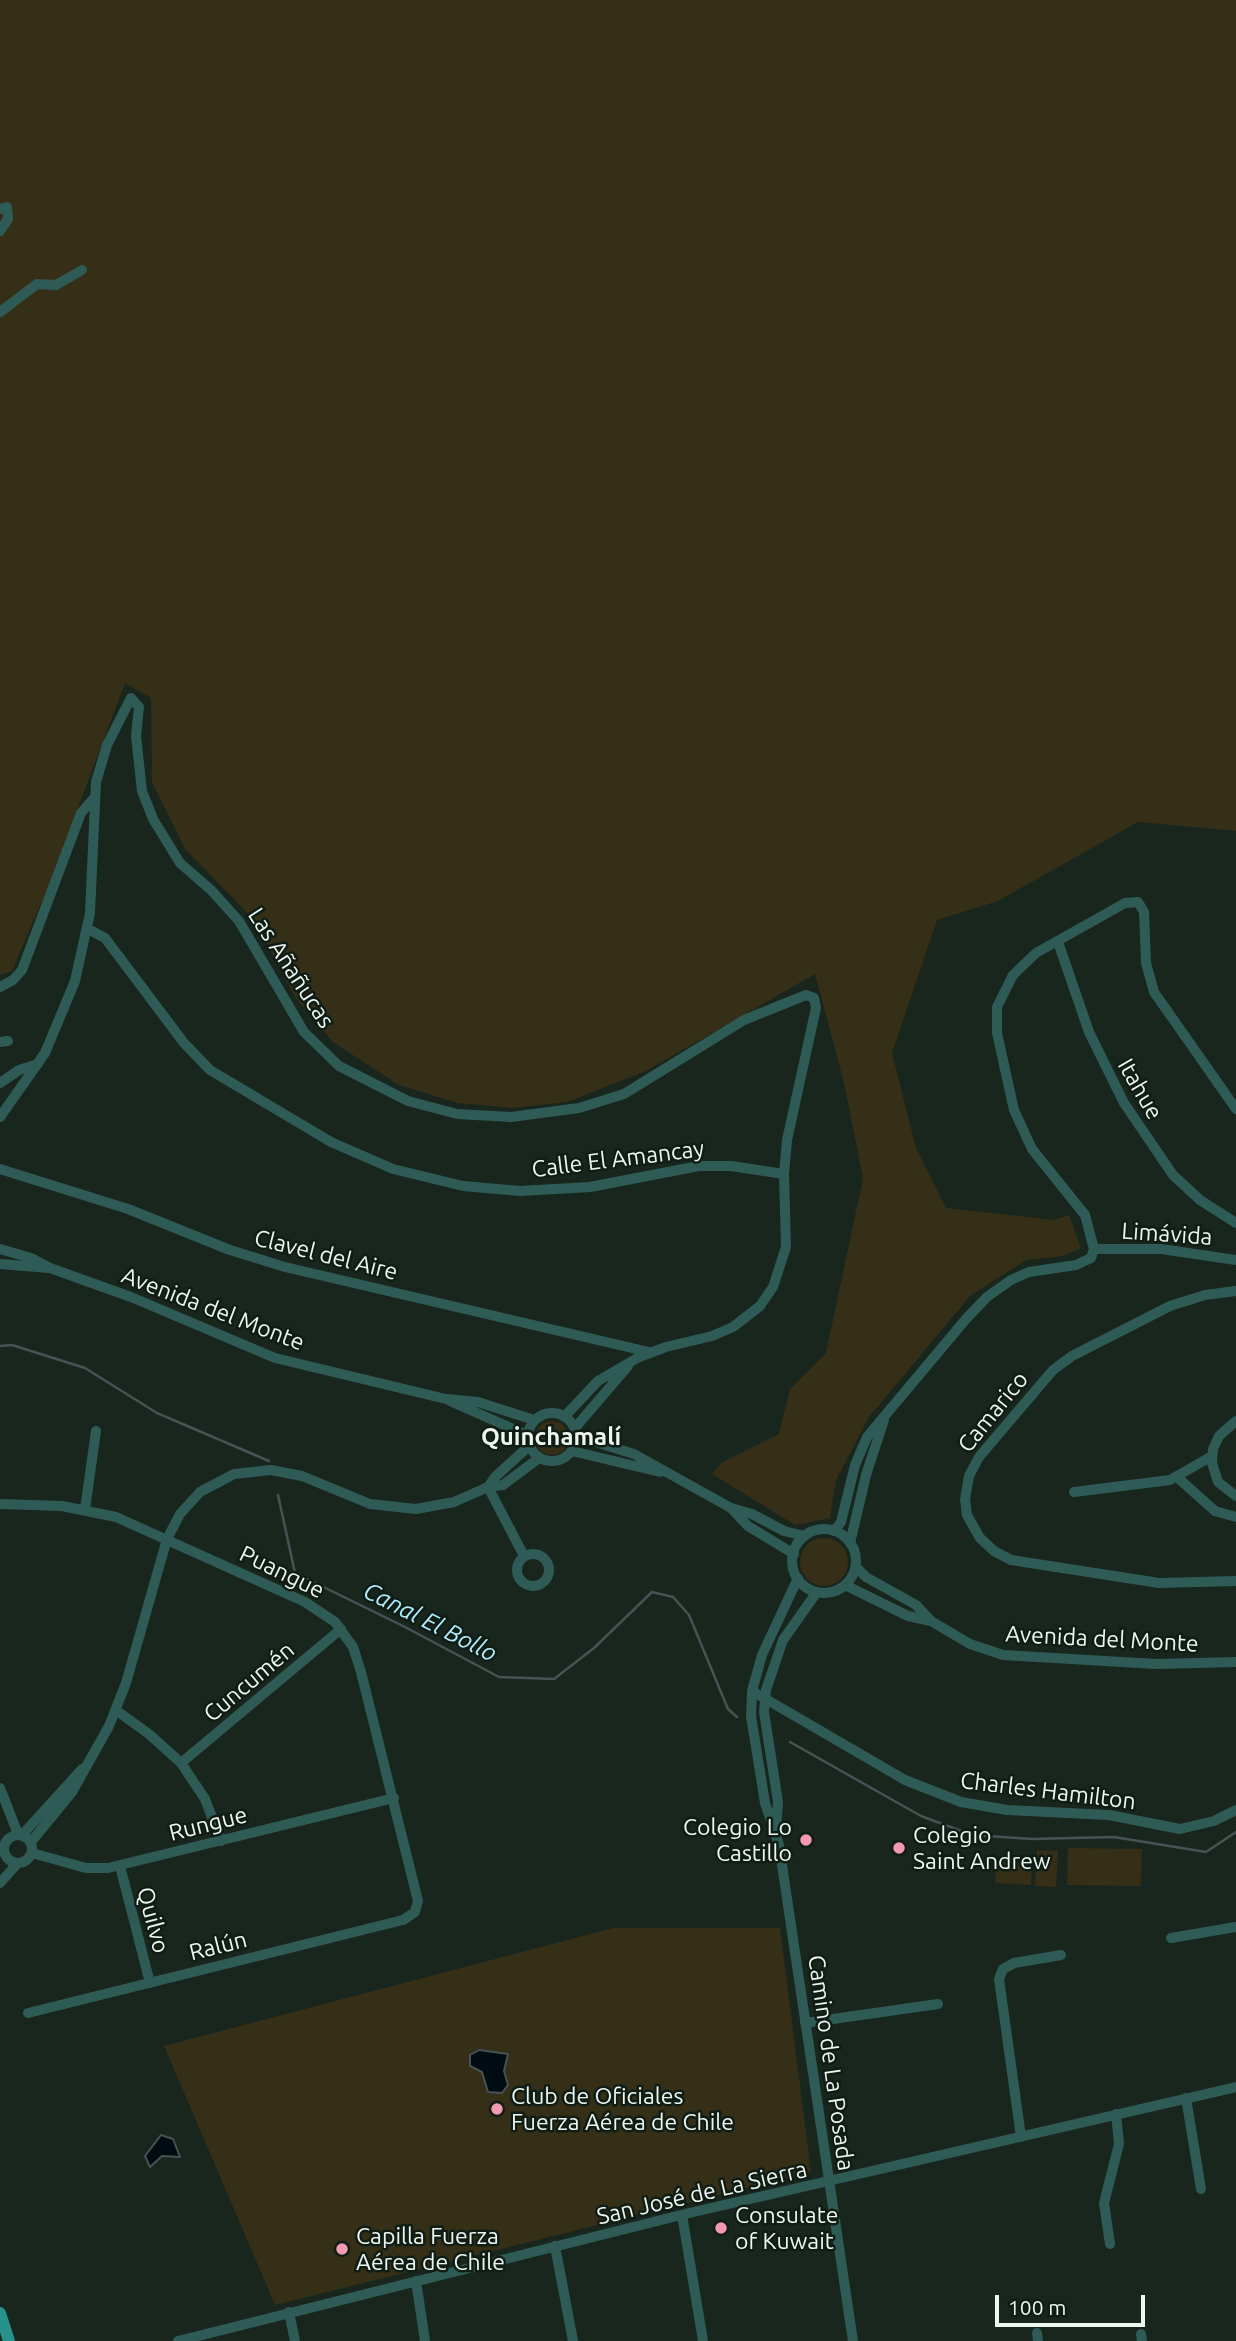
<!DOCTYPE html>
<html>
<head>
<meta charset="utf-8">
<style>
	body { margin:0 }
	#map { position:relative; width:1236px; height:2341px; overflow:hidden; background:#19261e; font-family:Ubuntu,sans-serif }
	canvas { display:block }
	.scale { position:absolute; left:995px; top:2295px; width:150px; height:32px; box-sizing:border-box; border:4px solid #edf6f0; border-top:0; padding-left:9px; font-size:21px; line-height:24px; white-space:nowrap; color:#edf6f0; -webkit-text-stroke:5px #101d15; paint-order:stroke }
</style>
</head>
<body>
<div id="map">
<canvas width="1236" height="2341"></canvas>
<div class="scale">100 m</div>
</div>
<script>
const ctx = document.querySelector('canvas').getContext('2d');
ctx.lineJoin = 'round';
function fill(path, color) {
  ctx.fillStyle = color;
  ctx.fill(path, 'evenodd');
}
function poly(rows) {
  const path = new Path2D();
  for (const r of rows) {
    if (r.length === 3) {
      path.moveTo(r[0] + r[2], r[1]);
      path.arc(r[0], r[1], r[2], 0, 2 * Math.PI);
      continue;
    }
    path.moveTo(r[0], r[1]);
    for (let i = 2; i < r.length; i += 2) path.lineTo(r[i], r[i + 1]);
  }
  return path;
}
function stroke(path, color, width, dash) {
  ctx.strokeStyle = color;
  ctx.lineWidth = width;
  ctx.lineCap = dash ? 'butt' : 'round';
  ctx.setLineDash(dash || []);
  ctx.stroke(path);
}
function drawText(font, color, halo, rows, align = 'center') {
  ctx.font = font + ' Ubuntu,sans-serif';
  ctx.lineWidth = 5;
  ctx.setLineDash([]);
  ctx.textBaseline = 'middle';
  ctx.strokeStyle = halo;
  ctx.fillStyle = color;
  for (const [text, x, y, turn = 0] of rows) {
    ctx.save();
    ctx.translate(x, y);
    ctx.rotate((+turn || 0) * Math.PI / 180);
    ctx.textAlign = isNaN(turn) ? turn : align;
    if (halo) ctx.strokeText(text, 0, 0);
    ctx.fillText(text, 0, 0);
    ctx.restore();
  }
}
const green = poly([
	[0,0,1236,0,1236,831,1138,822,998,901,937,920,892,1053,916,1148,946,1208,1054,1220,1069,1215,1081,1248,1063,1256,1026,1260,970,1296,869,1417,836,1480,830,1518,795,1525,712,1474,721,1463,779,1434,790,1389,826,1353,863,1178,844,1083,815,974,644,1072,567,1102,512,1108,458,1103,399,1085,333,1042,295,997,255,921,185,849,152,783,151,698,125,683,48,887,12,971,0,975],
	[552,1438,17],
	[824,1562,24],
	[1068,1848,1142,1849,1141,1886,1067,1885],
	[1037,1850,1058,1851,1056,1887,1035,1886],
	[996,1861,1032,1863,1031,1885,995,1883],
	[613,1928,780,1928,811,2172,275,2305,164,2046]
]);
const water = poly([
	[479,2050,508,2054,504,2071,508,2085,502,2093,488,2092,482,2072,470,2066,470,2055,479,2050],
	[161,2135,173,2139,180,2157,162,2156,150,2167,145,2156,161,2135]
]);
const stream = poly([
	[0,1346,12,1345,85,1368,157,1413,269,1461],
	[278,1495,295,1573,405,1627,499,1677,554,1679,594,1648,652,1592,673,1597,689,1615,728,1709,737,1717],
	[790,1742,921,1816,972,1835,1032,1839,1114,1837,1206,1852,1236,1832]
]);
const minor = poly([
	[0,209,7,207,8,219,0,231],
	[0,312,37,284,56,285,82,270],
	[88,929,105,938,184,1043,210,1070,331,1142,393,1169,463,1186,520,1191,590,1187,699,1166,731,1166,784,1174],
	[1058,942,1089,1032,1124,1103,1173,1175,1200,1200,1236,1223],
	[0,987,13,980,22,970,81,813,94,798],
	[0,1042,8,1041],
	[0,1083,19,1070,38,1064],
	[0,1117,45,1053,75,981,90,913,96,782,107,745,131,698,139,707,136,736,142,791,153,819,180,863,211,890,239,921,304,1032,339,1066,408,1101,457,1114,511,1117,579,1108,624,1094,744,1020,806,995,814,998,816,1008,787,1140,784,1174,786,1247,773,1287,760,1306,733,1327,712,1336,666,1347,639,1357,598,1381,565,1416],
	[0,1169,128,1209,230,1250,285,1267,649,1352],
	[0,1249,31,1258,50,1268,131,1297,275,1358,446,1399,478,1402,534,1420],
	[1094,1249,1161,1249,1236,1260],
	[0,1264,49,1268],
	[1236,1291,1205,1295,1170,1306,1072,1356,1053,1370,979,1457,969,1476,965,1499,967,1515,980,1538,994,1551,1011,1560,1159,1583,1236,1581],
	[450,1401,527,1435],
	[552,1437,24],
	[1236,1421,1219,1436,1213,1449,1212,1463,1218,1482,1236,1496],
	[575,1428,628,1366],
	[576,1436,634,1454,731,1508,752,1514,784,1531,805,1536],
	[572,1451,660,1472],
	[1177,1477,1215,1511,1236,1517],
	[488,1487,524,1556],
	[488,1487,495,1477,529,1446],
	[1074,1492,1170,1480,1212,1456],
	[0,1504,62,1506,116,1517,305,1602,335,1622,353,1647,361,1672,418,1901,415,1912,403,1920,28,2013],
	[731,1508,748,1526,794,1554],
	[85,1509,96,1431],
	[824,1561,32],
	[834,1531,841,1522,855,1465,867,1437,966,1319,987,1297,1011,1280,1029,1272,1076,1265,1091,1258,1094,1249,1085,1215,1032,1149,1014,1110,997,1033,997,1007,1013,975,1036,953,1125,903,1138,902,1144,912,1146,963,1154,992,1236,1109],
	[850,1543,866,1475,884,1420],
	[533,1570,16],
	[856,1567,866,1577,916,1605,931,1621],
	[798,1578,762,1655,752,1691,751,1716,765,1803,779,1845,853,2341],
	[845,1585,908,1616,931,1621,970,1644,1003,1655,1156,1664,1236,1662],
	[752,1691,905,1780,961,1802,1007,1810,1109,1815,1180,1829,1214,1821,1236,1810],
	[117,1711,149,1734,181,1763,205,1799,221,1841],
	[181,1763,341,1629],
	[0,1788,18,1834],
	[776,1829,778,1802,764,1712,766,1690,783,1640,817,1592],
	[18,1849,14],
	[22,1835,82,1769],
	[31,1842,72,1792,109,1726,126,1683,167,1539,180,1514,200,1492,234,1474,271,1470,302,1476,370,1504,416,1509,454,1502,488,1487,503,1485,539,1458],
	[32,1853,86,1868,108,1868,394,1798],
	[120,1866,150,1983],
	[0,1883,17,1864],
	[1171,1938,1236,1927],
	[805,2023,938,2004],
	[1186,2098,1201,2189],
	[1021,2137,999,1979,1003,1969,1014,1963,1061,1955],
	[682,2215,703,2341],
	[1110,2244,1104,2203,1119,2144,1116,2114],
	[555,2246,573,2341],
	[416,2281,425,2341],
	[289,2312,295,2341],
	[1037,2333,1038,2341],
	[1141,2334,1142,2341],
	[178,2341,685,2214,1236,2087]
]);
const major = poly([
	[0,2313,9,2341]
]);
const markers = [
	[806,1840,7,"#f19ab0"],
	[899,1848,7,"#f19ab0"],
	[497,2109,7,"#f19ab0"],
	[721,2228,7,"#f19ab0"],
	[342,2249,7,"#f19ab0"]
];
const streetNames = [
	["Las Añañucas",291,968,57],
	["Itahue",1140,1089,60],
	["Calle El Amancay",618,1159,-7],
	["Limávida",1167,1234,4],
	["Clavel del Aire",326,1255,14],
	["Avenida del Monte",213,1309,21],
	["Camarico",993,1412,-51],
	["Puangue",282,1572,26],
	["Avenida del Monte",1102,1639,3],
	["Cuncumén",249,1682,-40],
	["Charles Hamilton",1048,1791,7],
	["Rungue",208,1824,-14],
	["Quilvo",153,1920,75],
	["Ralún",218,1946,-14],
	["Camino de La Posada",831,2063,82],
	["San José de La Sierra",702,2193,-13]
];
const poiNames = [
	["Colegio Lo",792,1827,"right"],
	["Castillo",792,1853,"right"],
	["Colegio",913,1835],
	["Saint Andrew",913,1861],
	["Club de Oficiales",511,2096],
	["Fuerza Aérea de Chile",511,2122],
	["Consulate",735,2215],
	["of Kuwait",735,2241],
	["Capilla Fuerza",356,2236],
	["Aérea de Chile",356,2262]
];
const neighbourhoodNames = [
	["Quinchamalí",551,1437]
];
const waterNames = [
	["Canal El Bollo",430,1622,27]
];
fill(green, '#352f17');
fill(water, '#000c12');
stroke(water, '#475255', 2);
stroke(stream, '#475255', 2.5);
stroke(minor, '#2f5b57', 10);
stroke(major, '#27928b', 12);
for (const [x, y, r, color] of markers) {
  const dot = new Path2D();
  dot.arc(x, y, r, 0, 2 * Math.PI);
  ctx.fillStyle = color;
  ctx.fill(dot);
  stroke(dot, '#101d15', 2.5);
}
drawText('23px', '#edf6f0', '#101d15', streetNames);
drawText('23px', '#edf6f0', '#101d15', poiNames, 'left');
drawText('bold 24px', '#edf6f0', '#101d15', neighbourhoodNames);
drawText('italic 24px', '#b1ecfe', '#101d15', waterNames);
</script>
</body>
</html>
